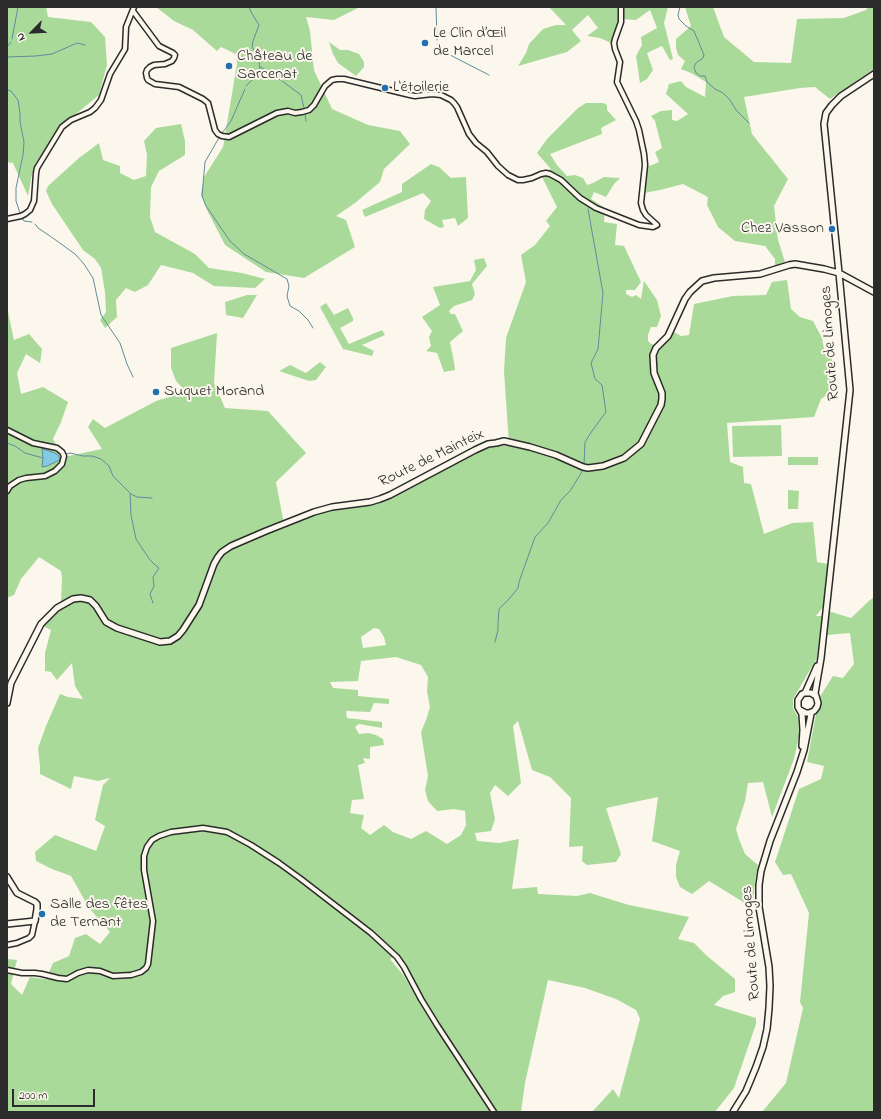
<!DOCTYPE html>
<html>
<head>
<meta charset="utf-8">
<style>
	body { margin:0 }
	#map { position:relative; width:881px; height:1119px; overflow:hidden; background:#fbf7ec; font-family:"Indie Flower",sans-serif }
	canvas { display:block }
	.frame { position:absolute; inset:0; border:8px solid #2b2b2b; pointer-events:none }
	.north { position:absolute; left:12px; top:12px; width:40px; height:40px; -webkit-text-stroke:3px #fbf7ec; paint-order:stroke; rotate:246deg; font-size:11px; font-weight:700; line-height:16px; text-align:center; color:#2b2b2b }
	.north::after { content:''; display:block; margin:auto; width:14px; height:18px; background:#2b2b2b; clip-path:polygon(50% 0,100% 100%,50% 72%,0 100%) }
	.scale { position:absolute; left:12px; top:1089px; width:83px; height:18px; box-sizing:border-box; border:2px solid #2b2b2b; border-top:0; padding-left:5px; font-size:12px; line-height:14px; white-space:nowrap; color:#2b2b2b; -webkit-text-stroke:3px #fbf7ec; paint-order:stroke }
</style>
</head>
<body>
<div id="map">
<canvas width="881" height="1119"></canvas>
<div class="frame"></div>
<div class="north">N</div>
<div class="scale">200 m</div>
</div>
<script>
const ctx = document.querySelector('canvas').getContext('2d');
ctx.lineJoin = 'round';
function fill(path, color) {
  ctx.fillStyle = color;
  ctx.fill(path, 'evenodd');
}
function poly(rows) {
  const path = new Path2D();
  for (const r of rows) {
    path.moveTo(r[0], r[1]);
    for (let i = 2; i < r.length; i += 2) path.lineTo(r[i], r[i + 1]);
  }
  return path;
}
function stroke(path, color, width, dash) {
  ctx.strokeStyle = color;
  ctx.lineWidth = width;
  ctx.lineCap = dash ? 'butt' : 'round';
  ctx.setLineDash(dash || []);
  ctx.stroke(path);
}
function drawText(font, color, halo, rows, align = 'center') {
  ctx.font = font + ' "Indie Flower",sans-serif';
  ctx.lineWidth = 4;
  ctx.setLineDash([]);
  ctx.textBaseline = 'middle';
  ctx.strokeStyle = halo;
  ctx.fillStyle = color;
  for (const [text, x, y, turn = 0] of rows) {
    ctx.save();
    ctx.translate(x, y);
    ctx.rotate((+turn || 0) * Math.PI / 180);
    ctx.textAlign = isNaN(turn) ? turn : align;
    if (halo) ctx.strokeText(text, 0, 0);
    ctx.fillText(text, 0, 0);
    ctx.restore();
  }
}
const green = poly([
	[7,7,46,7,48,17,91,22,105,37,107,65,99,95,58,129,37,161,32,174,28,196,13,163,7,162],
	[156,7,360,7,334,20,306,17,310,31,314,70,332,109,368,125,400,131,410,144,384,169,380,182,355,203,336,216,346,220,355,247,304,278,266,272,225,245,207,210,201,194,204,177,223,147,237,64,236,54,221,47,217,51,193,30,174,21],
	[549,7,668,7,664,23,673,59,670,60,662,46,647,53,653,70,647,79,640,83,636,56,642,45,641,37,657,28,650,10,636,20,623,19,613,37,611,43,600,38,587,36,598,28,588,15,572,30,581,41,567,52,518,66,526,53,529,44,543,29,556,25,566,25],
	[685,7,713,7,724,37,754,62,791,63,797,19,844,18,866,10,868,7,874,7,874,69,830,99,815,87,800,88,744,97,752,134,788,179,774,206,778,240,785,262,780,265,775,267,775,259,765,246,735,241,718,227,707,205,708,197,683,184,660,190,644,193,647,167,659,162,655,152,662,148,655,121,651,116,661,111,672,110,672,120,677,121,688,114,666,94,669,84,681,81,686,87,705,97,706,82,691,73,681,69,685,61,678,55,676,48,676,39,691,26],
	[329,42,340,50,348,50,359,54,364,62,364,67,356,76,338,63,333,54],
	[586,103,603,103,607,105,607,110,616,120,601,128,602,134,550,154,557,165,567,176,575,175,583,178,587,185,593,183,604,177,620,178,614,184,606,197,594,192,591,199,605,208,604,222,617,224,615,245,624,246,641,282,635,290,626,290,626,294,632,297,636,295,641,299,644,281,657,300,661,316,657,327,651,327,648,335,648,341,651,344,655,345,663,340,672,331,681,336,689,335,694,304,733,296,766,295,772,282,787,280,791,309,800,317,813,321,822,338,825,354,832,356,831,392,821,399,814,417,727,423,730,462,743,467,744,483,751,484,764,534,792,523,813,522,817,562,828,564,823,607,816,616,822,616,817,658,793,699,793,708,798,717,799,736,794,759,772,817,763,782,748,783,745,801,736,829,739,839,745,854,758,865,755,881,753,908,709,881,692,894,680,887,676,877,676,865,680,851,652,841,658,797,606,808,621,854,616,862,587,865,582,861,583,846,569,847,571,798,550,777,532,770,518,721,513,726,521,783,508,796,495,785,490,793,495,819,491,831,475,833,477,841,499,843,519,839,512,889,537,887,538,894,577,896,590,893,629,905,689,917,678,939,694,943,707,956,735,979,735,992,723,996,714,1005,756,1018,756,1024,734,1088,715,1112,592,1112,613,1089,619,1098,640,1019,636,1010,616,999,585,988,548,980,525,1083,521,1112,498,1112,446,1036,422,998,406,966,397,954,390,959,404,976,423,1009,490,1112,7,1112,7,959,17,960,11,984,22,995,30,977,46,979,53,963,69,956,75,938,86,934,100,944,110,932,89,908,71,876,52,869,36,861,35,852,55,835,96,851,105,826,95,820,103,785,110,778,98,781,74,776,71,789,40,774,40,766,38,748,46,726,60,694,68,697,83,699,75,686,72,663,57,680,51,672,45,671,45,653,51,630,43,626,61,602,62,578,61,571,39,557,21,579,14,595,7,598,7,307,14,340,29,334,42,349,40,363,26,354,17,373,21,394,43,387,68,402,61,422,53,439,64,457,102,449,88,427,93,419,105,428,156,401,186,392,176,381,171,368,171,348,217,333,214,383,225,408,268,411,306,453,276,482,282,514,285,526,312,515,398,493,487,447,509,445,504,371,506,338,526,282,521,255,535,245,550,226,546,221,557,207,540,173,551,169,537,153,547,139,578,108],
	[374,628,379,629,384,637,386,645,363,648,361,637],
	[396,657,421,665,428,677,427,691,430,707,426,720,421,732,428,776,425,790,428,801,437,811,454,809,465,811,466,825,461,835,447,844,426,831,411,839,393,832,384,825,370,835,361,828,364,815,350,813,352,800,364,799,358,765,365,763,363,758,370,759,370,747,384,745,383,739,376,735,368,733,359,734,355,727,359,724,382,728,382,722,347,718,346,711,370,712,374,703,389,704,389,699,358,696,358,690,333,688,330,682,358,681,361,661],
	[181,124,185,141,185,155,159,171,151,187,150,217,155,232,195,254,209,268,242,273,265,279,255,288,214,286,193,273,161,265,148,285,135,292,126,288,116,300,117,317,105,328,100,320,106,312,105,292,101,268,95,259,83,250,52,204,46,191,48,186,79,158,99,143,103,160,120,166,120,173,134,180,146,176,147,155,144,141,156,128],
	[431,164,439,167,451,178,466,177,468,218,458,226,455,218,442,220,444,227,440,228,424,219,425,210,431,201,423,193,365,217,362,210,402,192,402,184],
	[484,258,487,266,472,284,475,294,472,300,454,306,449,311,451,314,455,314,463,331,450,342,454,362,455,370,444,372,437,353,426,351,431,346,429,337,432,331,422,317,440,305,433,287,470,281,476,270,474,260],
	[247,295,257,295,243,318,226,315,225,302],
	[326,303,334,315,348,308,353,318,353,321,340,328,349,344,382,330,385,335,362,345,374,351,372,356,343,349,320,307],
	[320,362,326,367,316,380,309,381,279,371,290,365,306,373],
	[781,425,782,456,733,457,732,426],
	[788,457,818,457,818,465,788,465],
	[788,490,799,491,798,509,788,509],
	[874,597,874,1112,762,1112,786,1083,803,1008,800,1002,809,913,791,874,783,875,775,862,799,789,821,779,824,766,807,762,819,698,833,676,843,678,854,664,850,633,827,635,828,611,851,618,870,600]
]);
const water = poly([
	[42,449,49,451,55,453,58,455,60,459,60,460,47,466,42,467,43,458,42,449]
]);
const stream = poly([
	[436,7,437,40],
	[680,7,678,15,679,19,686,26,694,31,704,55,703,58,696,63,694,67,696,73,700,76,705,76,707,82,715,89,723,93,730,100,736,110,749,123],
	[12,39,18,7],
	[437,44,452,56,489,75],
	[7,47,11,42],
	[7,57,36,56,52,54,77,43,85,45],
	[260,67,274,74,280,80],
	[282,81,301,95,304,108],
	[246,86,258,74,260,67,258,58,252,47,253,41,259,25,251,12,249,7],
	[7,90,11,91,18,100,20,113,20,122,24,142,23,155,16,188,16,201,20,213],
	[305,114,306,121],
	[223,132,231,121,245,89],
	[220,136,205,162,202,196,206,206,230,241,244,254,287,279,289,286,287,296,290,306,299,311,308,320,313,328],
	[22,218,24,221,32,222],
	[35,224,38,228,50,236,75,254,84,264,93,278,101,315,120,343,127,364,133,377],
	[7,443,15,446,25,453,43,458],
	[66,454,70,453,83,456,92,456,101,459,109,466,113,476,130,493,131,515,136,539,150,560,154,564,159,568,153,577,154,586,150,594,153,603],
	[584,465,585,442,592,431,606,412,602,385,595,379,591,363,598,349,603,293,588,209],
	[131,494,137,497,152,498],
	[495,642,498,630,498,623,499,609,509,599,518,588,519,582,535,537,548,523,561,500,570,491,583,470]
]);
const minor = poly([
	[133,11,159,46,173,53,175,55,174,58,172,61,165,64,154,65,150,67,147,70,146,73,147,78,148,80,155,84,179,87,203,99,208,103,215,130,218,134,222,136,229,137,277,113,288,111,295,113,302,112,309,110,314,105,325,86,332,80,337,79,344,79,410,95,415,96,432,94,441,95,451,100,454,103,457,107,469,134,476,143,487,152,498,166,508,175,518,180,523,180,532,178,541,174,546,173,550,174,561,180,580,198,596,208,639,225,653,227,657,225,646,215,643,210,641,203,645,165,644,154,639,130,636,121,617,82,620,62,615,49,614,43,615,39,621,22,621,7],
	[7,219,21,216,25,214,30,210,34,201,36,173,37,168,62,127,71,120,90,112,95,108,101,100,110,74,125,49,126,27,134,7],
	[7,430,33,443,57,448,62,452,64,456,62,464,55,471,45,476,26,478,19,480,10,486,7,491],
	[7,945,17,943,29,938,32,935,35,921],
	[7,970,22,973,35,973,42,974,58,978,67,979,78,973,88,970,100,971,113,976,131,975,141,972,146,968,148,964,153,921,144,870,144,856,147,847,152,840,159,836,171,832,203,828,227,832,251,845,279,863,301,879,371,933,397,957,404,967,421,999,437,1025,494,1112]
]);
const major = poly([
	[805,693,817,666],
	[816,696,815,693,821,658,850,390,839,273,824,124,826,113,832,105,841,96,874,74],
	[7,703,11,683,41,624,57,608,73,599,81,598,90,600,96,606,106,622,117,628,160,642,170,641,178,636,183,630,199,605,214,564,218,557,222,552,231,546,266,531,314,512,332,507,370,502,380,499,390,495,475,450,488,444,496,443,504,441,530,447,556,455,583,467,588,468,603,466,624,458,641,444,661,405,662,399,662,393,654,373,653,355,656,348,668,336,685,299,690,292,702,281,714,278,760,274,789,265,795,264,824,269,839,273,874,292],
	[800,710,806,713,809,713,814,711,817,707,818,703,816,696,811,693,805,693,802,694,798,700,798,707,802,714,803,730,802,746],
	[7,877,17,893,35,902,37,904,37,909,35,921,7,924],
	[733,1112,746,1091,756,1067,763,1047,767,1029,769,1008,770,986,769,967,759,907,759,885,761,871,770,841,797,772,804,750,811,714,812,712]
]);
const markers = [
	[425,43,4,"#1f6fb2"],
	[229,66,4,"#1f6fb2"],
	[385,88,4,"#1f6fb2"],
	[832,229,4,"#1f6fb2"],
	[156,392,4,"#1f6fb2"],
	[42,914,4,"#1f6fb2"]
];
const poiNames = [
	["Le Clin d’Œil",433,34],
	["de Marcel",433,52],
	["Château de",237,57],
	["Sarcenat",237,75],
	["L'étoilerie",393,88],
	["Chez Vasson",824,229,"right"],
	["Suquet Morand",164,392],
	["Salle des fêtes",50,905],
	["de Ternant",50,923]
];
const streetNames = [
	["Route de Limoges",831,343,-94],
	["Route de Mainteix",432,459,-26],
	["Route de Limoges",752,943,-94]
];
fill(green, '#aada9a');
fill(water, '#83cbe4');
stroke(water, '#608b9a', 1);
stroke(stream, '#608b9a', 1);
stroke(minor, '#2b2b2b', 7);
stroke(major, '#2b2b2b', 8);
stroke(minor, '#fbf7ec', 4);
stroke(major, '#fbf7ec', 5);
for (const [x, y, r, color] of markers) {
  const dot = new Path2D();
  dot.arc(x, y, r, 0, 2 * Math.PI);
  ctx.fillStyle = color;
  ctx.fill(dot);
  stroke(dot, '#fbf7ec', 1.5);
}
drawText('16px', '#2b2b2b', '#fbf7ec', poiNames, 'left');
drawText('16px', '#2b2b2b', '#fbf7ec', streetNames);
</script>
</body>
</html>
